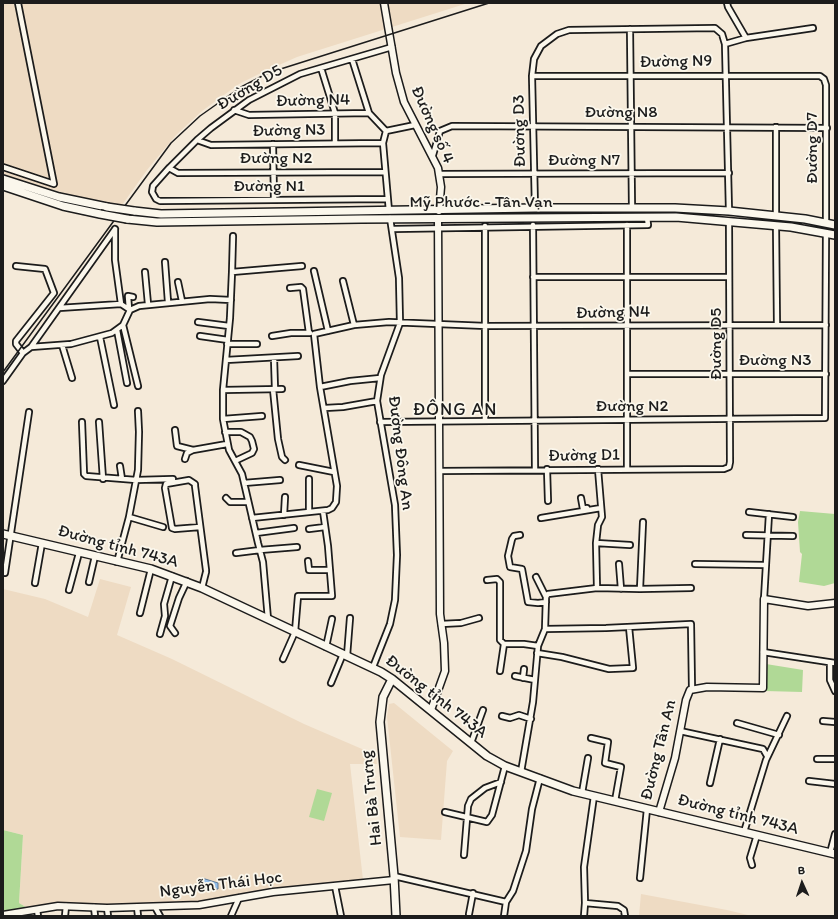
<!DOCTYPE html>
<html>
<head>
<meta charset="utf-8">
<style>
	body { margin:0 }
	#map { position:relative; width:838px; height:919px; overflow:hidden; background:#f5ead9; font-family:Itim,sans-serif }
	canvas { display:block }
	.frame { position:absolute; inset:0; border:4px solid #1c1c1c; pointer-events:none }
	.north { position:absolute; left:782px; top:863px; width:40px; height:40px; -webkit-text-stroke:3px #fbf7ec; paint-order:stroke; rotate:357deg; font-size:11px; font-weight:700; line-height:16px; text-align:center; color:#1c1c1c }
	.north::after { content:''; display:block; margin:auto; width:14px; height:18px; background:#1c1c1c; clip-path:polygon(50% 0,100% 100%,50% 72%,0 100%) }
</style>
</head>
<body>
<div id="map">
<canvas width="838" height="919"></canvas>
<div class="frame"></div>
<div class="north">B</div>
</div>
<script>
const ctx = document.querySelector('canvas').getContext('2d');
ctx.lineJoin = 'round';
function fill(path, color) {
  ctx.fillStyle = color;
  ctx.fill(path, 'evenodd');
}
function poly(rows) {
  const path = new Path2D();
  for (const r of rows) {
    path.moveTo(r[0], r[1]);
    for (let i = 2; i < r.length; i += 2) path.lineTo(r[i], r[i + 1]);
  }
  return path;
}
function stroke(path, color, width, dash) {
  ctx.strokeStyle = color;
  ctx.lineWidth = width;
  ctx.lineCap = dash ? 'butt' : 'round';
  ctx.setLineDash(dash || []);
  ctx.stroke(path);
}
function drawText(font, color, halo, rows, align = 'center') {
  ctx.font = font + ' Itim,sans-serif';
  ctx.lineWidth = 3.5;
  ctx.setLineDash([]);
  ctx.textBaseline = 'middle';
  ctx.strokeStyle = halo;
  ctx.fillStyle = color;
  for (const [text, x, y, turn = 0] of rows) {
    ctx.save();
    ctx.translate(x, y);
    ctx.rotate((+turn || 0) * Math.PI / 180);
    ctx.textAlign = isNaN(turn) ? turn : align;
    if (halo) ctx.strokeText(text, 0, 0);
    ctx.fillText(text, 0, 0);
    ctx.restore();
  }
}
const built = poly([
	[3,3,468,3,297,57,261,73,239,84,202,111,176,135,147,170,122,205,69,195,3,174],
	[100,579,131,587,117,635,172,659,304,724,376,755,377,764,350,764,363,880,272,890,198,904,47,905,29,909,19,903,23,835,3,830,3,589,45,599,88,617],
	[394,703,453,751,447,761,441,840,400,837,387,717,389,704],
	[641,894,727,910,752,916,639,916]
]);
const green = poly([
	[800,511,835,514,835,583,824,586,799,582,802,554,800,552,798,522],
	[766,664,803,670,802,692,765,691],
	[317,789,332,793,324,821,309,817],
	[3,830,23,835,19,903,29,909,3,913]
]);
const water = poly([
	[202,878,218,883,218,889,201,889,198,886,198,882,202,878]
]);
const minor = poly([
	[727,3,728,7,746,38],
	[630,29,632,208],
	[725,44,746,38,813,28],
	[352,59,369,113,386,131],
	[321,68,335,113,335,143],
	[532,76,820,76,824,79,826,85,826,223],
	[234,110,249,115,369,113],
	[776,127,776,216],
	[197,140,211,145,383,143],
	[273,144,274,200],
	[433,155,440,131,452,126,827,128],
	[3,167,54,184,18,3],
	[169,168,178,173,385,172],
	[439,174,729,173],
	[387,199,160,201,156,199,152,192,153,186,169,168,197,140,211,128,249,100,300,74,392,47],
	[535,208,532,76,534,59,541,46,557,34,569,30,715,28,722,34,725,44,729,211],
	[389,211,383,143,386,131,415,125],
	[533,225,535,469],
	[485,226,485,420],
	[776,226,777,325],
	[115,229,31,347,71,344,112,333,123,325,130,310,139,306,210,299,231,300],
	[115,229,115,260,121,304],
	[393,229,648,225,647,217],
	[165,262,168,302],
	[16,266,45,269,54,293,16,341,16,344,23,353],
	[314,271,328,331],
	[145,272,148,304],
	[232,272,233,236],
	[533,277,729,277],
	[343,281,354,325],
	[178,282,182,301],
	[290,288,301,287,303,289,309,333],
	[59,308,121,304,130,310],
	[129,309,128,296,133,297],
	[198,322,229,326],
	[123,325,138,386],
	[117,330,127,383],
	[200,336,228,340],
	[272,336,291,333,310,333],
	[100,337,114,405],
	[227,344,257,344],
	[62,345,72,378],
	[274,358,275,389],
	[226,360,298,356],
	[628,374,826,374],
	[3,381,23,353,31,347],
	[320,387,350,381,380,378],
	[273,389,278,439,282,457,285,460],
	[223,390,282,389],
	[325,408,343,407,377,401],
	[223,419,262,416],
	[82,422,84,474,86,476,136,480,173,479],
	[99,422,103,479],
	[380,422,825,418,826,233],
	[175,430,177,446,193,450],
	[225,432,241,432,250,437,252,441,254,449,252,453,235,461],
	[185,459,187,453,193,450,227,444],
	[299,465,334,472],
	[120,466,122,479],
	[627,468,627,225],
	[547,469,548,501],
	[439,471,724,469,729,467,730,462,729,222],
	[244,483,280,480],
	[226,498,230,502,248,502],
	[581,498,583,509,587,508],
	[309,512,309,479],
	[749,512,793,517],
	[284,515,285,497],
	[129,517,163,527],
	[252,518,328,510,332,508,336,502,337,486,320,387,314,334,354,325,389,322,486,326,826,325],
	[541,518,601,508],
	[200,527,175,529,172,528,165,488,166,484,189,480,195,484,195,486,206,570],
	[309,529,325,527],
	[256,533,294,528],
	[520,535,514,536,512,539,508,556,510,567,522,569,528,602,538,603,546,602],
	[746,535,793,536],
	[596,543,598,525,602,517,598,469],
	[236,553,260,550,297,547],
	[308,561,309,570,330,570],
	[117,562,129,517,138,470,139,432,138,411],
	[619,564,621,589],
	[695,564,765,565],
	[5,573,29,412],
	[536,577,546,597],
	[487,580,497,579,500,582,500,640,504,644,524,644,538,646,533,702,521,772],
	[89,582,95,556],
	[35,583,42,543],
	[202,588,206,572],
	[597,588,596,543,630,545],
	[640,589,691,588],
	[69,590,79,553],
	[764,599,769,514],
	[140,613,151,569],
	[268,619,263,562,258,543,242,474,229,450,223,419,223,390,230,318,232,272,302,266],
	[441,624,461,623,479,618],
	[545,629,606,628,691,624,692,689],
	[175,633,170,626,179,598,187,581],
	[160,634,165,616,164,604,172,576],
	[538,646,545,629,546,597,548,594,597,588,640,589,643,522],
	[326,647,332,619],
	[763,652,835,663],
	[537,653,562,657,609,669,633,668,629,627],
	[347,656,350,618],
	[283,659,295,632,298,596,332,596,328,546,323,511],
	[830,663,830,680,835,691],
	[373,667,390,624,395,600,397,555,395,505,377,401,381,375,400,323,399,278,390,218],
	[500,671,504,644],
	[515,676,535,680],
	[523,678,524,669],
	[331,683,343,654],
	[502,716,510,718,519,715,531,719],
	[823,721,835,722],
	[737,723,779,735],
	[680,731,763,749,767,756],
	[591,738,608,742,605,763,621,767,615,801],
	[471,743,483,710],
	[817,759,835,759],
	[809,781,835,784],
	[710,783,720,739],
	[582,793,588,758],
	[445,812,487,822,492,815,505,766],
	[744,832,766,760,787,716],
	[830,853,835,834],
	[464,855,468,806,471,799,485,788,501,782],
	[752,865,750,858,757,835],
	[394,876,506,902],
	[640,878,647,809],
	[335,886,341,916],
	[585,903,618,906,624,910,625,916],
	[94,907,95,916],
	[137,907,138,916],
	[155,907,160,916],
	[107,908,108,916],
	[37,910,38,916],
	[469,914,473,893],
	[65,916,66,906],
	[231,916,239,898],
	[504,916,506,902,513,891,526,851,532,809,540,778],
	[584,916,585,903,584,867,594,796]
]);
const tertiary = poly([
	[384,3,396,73,404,102,438,168,441,187,439,211],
	[431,710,445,671,444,643,440,614,438,219],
	[659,812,675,758,686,700,690,690,707,687,763,688,764,599,808,606,835,603],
	[3,915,58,906,107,908,199,905,273,892,394,880]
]);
const secondary = poly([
	[3,534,151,569,202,588,381,672,392,679,487,756,505,766,573,791,835,854],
	[392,679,383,697,380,722,394,876,396,916]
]);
const primary = poly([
	[3,179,59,197,107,207],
	[3,186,63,206,100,214],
	[134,211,161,214,535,208,675,208,729,211,805,219,835,225],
	[127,219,157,222,361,219,676,217,791,227,835,235]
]);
const rail = poly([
	[3,372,171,143,200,116,241,87,268,73,489,3]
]);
const primaryBridge = poly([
	[107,207,134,211],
	[100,214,127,219]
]);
const streetNames = [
	["Đường N9",676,62,-1],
	["Đường D5",250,88,-31],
	["Đường N4",313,101,-1],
	["Đường N8",621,113],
	["Đường số 4",432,125,66],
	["Đường N3",289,131,-1],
	["Đường D3",520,131,-91],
	["Đường D7",813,148,-90],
	["Đường N2",276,159],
	["Đường N7",584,161],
	["Đường N1",269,187],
	["Mỹ Phước - Tân Vạn",481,203],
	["Đường N4",613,313,-1],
	["Đường D5",717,344,-90],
	["Đường N3",775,361],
	["Đường N2",632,407],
	["Đường Đông An",400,453,83],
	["Đường D1",584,456,-1],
	["Đường tỉnh 743A",118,547,15],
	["Đường tỉnh 743A",436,697,38],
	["Đường Tân An",659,750,-76],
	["Hai Bà Trưng",372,798,-96],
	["Đường tỉnh 743A",738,815,14],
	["Nguyễn Thái Học",221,885,-7]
];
const neighbourhoodNames = [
	["ĐÔNG AN",455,410]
];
fill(built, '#eedbc3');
fill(green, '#b0d996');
fill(water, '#91bdea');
stroke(water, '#627d98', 1);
stroke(minor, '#1c1c1c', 8);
stroke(tertiary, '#1c1c1c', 9);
stroke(secondary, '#1c1c1c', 10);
stroke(primary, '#1c1c1c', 10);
stroke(minor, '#fbf7ec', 4.5);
stroke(tertiary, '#fbf7ec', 6);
stroke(secondary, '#fbf7ec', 7);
stroke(primary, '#fbf7ec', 7);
stroke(rail, '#1c1c1c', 1.5);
stroke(primaryBridge, '#1c1c1c', 10, []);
stroke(primaryBridge, '#fbf7ec', 7);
drawText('17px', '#1c1c1c', '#fbf7ec', streetNames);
ctx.letterSpacing = '1px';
drawText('18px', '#1c1c1c', '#fbf7ec', neighbourhoodNames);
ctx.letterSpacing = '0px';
</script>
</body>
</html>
